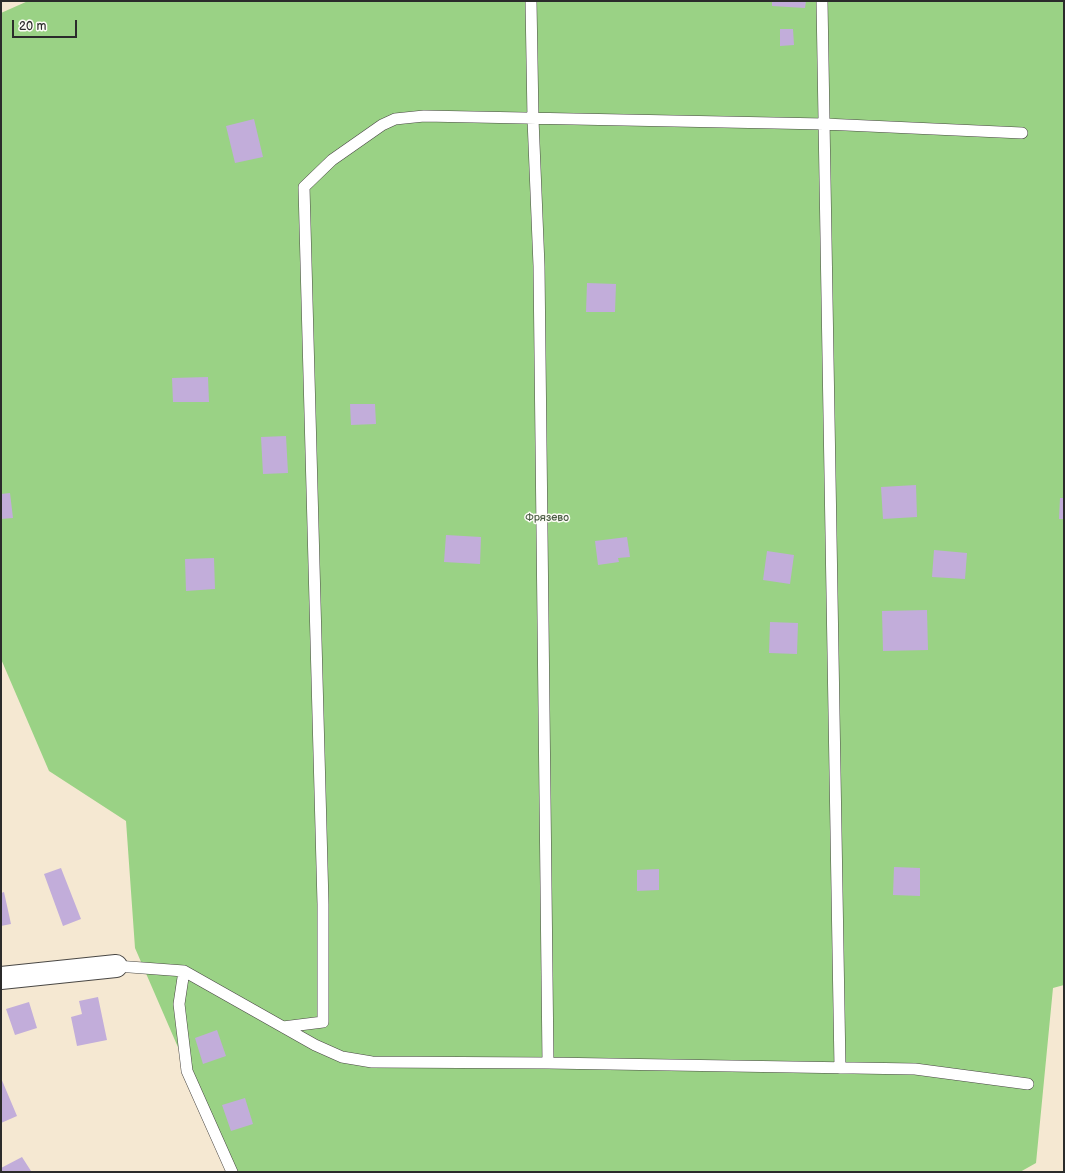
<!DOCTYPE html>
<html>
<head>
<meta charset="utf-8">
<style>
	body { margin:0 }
	#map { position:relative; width:1065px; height:1173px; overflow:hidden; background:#f5e8d2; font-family:"Balsamiq Sans",sans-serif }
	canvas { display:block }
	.frame { position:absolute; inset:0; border:2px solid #2b2b2b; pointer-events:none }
	.scale { position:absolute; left:12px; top:20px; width:65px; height:18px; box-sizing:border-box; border:2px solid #2b2b2b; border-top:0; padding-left:5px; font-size:12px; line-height:14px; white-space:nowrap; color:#2b2b2b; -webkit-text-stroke:3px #fdfcf7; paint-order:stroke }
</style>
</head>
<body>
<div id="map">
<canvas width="1065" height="1173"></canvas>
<div class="frame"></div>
<div class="scale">20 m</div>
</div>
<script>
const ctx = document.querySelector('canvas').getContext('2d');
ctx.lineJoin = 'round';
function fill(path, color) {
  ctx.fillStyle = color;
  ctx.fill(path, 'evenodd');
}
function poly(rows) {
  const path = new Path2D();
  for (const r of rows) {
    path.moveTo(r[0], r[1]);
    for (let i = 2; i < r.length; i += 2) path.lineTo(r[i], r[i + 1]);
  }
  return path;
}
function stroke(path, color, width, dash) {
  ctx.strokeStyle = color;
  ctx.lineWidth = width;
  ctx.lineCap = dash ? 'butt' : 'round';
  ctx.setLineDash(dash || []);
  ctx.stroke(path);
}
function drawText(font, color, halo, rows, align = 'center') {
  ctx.font = font + ' "Balsamiq Sans",sans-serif';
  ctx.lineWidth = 3;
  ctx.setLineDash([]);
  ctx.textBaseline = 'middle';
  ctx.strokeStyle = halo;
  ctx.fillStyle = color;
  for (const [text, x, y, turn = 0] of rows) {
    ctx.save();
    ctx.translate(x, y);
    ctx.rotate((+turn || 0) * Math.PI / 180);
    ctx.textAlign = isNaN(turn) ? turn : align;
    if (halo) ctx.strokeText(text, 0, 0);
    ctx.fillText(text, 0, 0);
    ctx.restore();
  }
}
const green = poly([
	[28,1,1064,1,1064,985,1053,988,1036,1163,1020,1172,232,1172,135,948,126,821,49,771,1,659,1,13]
]);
const building = poly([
	[772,1,806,1,805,8,772,6],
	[780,29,793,29,794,45,780,46],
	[254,119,263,157,235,163,226,126],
	[587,283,616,284,615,312,586,312],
	[208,377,209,402,173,402,172,378],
	[350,404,375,404,376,424,351,425],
	[286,436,288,473,263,474,261,437],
	[916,485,917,517,883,519,881,487],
	[10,493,13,518,1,519,1,494],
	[1060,498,1064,498,1064,519,1059,519],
	[446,535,481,537,480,564,444,562],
	[627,537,630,557,618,558,619,562,598,565,595,541],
	[934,550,967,553,965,579,932,577],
	[767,551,794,555,790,584,763,580],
	[214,558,215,589,186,591,185,559],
	[927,610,928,650,883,651,882,611],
	[770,622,798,623,797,654,769,653],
	[894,867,920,868,920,896,893,895],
	[61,868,81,919,63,926,44,874],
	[659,869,659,890,637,891,637,870],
	[4,892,11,924,1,926,1,893],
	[98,997,107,1040,77,1046,71,1017,82,1014,79,1001],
	[29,1002,37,1028,15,1035,6,1009],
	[217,1030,226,1056,203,1064,195,1038],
	[1,1078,17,1116,1,1123],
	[245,1098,253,1124,231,1131,222,1105],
	[22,1157,31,1171,1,1172,1,1168]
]);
const lane = poly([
	[531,1,533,119,539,266,548,1063],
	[822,1,840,1068],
	[116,966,184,971,315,1045,342,1057,372,1062,548,1063,915,1069,1028,1084],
	[184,971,179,1004,187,1071,232,1172],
	[283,1027,323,1022,323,904,304,187,332,160,382,125,395,119,424,116,824,124,1022,133]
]);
const street = poly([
	[1,978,116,966]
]);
const parkNames = [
	["Фрязево",547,518]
];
fill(green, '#9ad285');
fill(building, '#c2adda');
stroke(lane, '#494744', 12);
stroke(street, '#494744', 24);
stroke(lane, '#fff', 11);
stroke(street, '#fff', 22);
drawText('11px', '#4c5d46', '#fdfcf7', parkNames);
</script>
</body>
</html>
